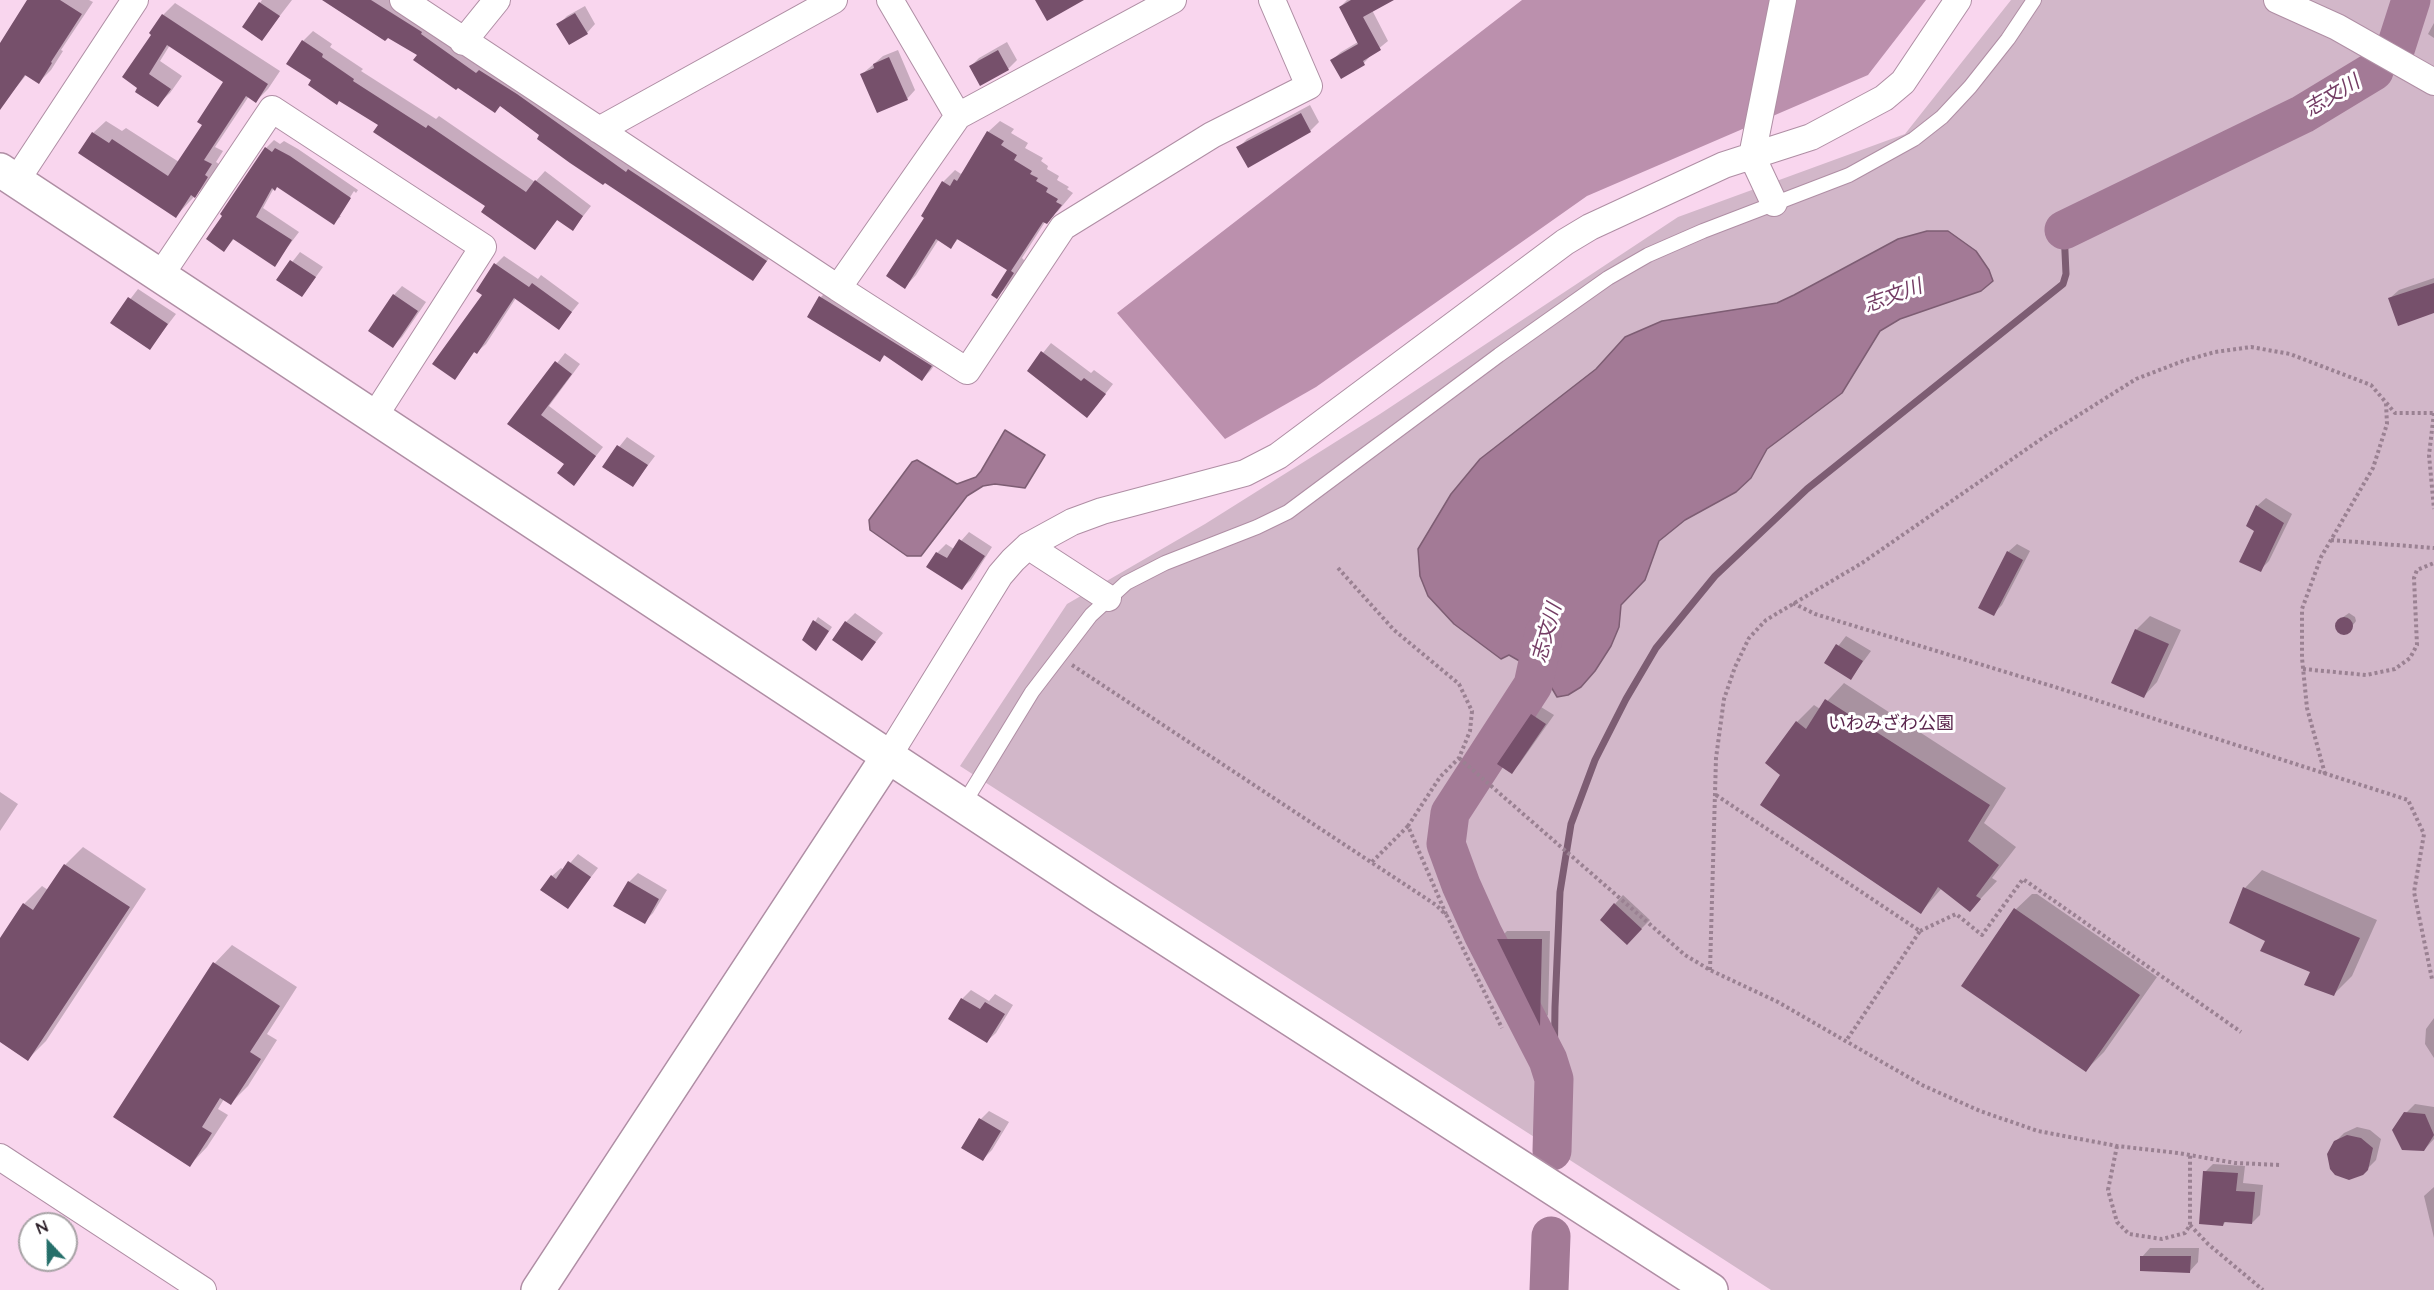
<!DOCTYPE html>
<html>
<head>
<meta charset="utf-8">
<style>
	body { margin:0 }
	#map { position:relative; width:2434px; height:1290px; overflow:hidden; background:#f9d6ee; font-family:Quicksand,sans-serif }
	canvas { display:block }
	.north { position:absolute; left:18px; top:1212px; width:60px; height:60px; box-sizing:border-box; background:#fff; border:2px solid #a8a3a6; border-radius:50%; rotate:338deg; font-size:16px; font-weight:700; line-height:24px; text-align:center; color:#251821 }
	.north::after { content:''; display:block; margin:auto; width:21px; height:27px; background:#256f6a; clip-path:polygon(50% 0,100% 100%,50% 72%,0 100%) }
</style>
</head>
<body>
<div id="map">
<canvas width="2434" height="1290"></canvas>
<div class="north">N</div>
</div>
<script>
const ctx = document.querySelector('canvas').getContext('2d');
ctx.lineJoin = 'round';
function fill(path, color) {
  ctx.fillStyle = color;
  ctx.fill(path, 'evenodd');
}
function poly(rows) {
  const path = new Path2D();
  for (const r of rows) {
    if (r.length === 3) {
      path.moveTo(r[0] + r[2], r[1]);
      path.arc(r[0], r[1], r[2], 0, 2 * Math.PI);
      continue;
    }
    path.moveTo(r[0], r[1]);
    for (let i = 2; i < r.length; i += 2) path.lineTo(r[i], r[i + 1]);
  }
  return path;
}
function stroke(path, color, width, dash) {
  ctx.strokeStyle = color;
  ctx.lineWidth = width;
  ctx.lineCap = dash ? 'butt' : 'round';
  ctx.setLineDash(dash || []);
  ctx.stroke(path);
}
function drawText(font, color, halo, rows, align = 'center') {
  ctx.font = font + ' Quicksand,"Noto Sans JP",sans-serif';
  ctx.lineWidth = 6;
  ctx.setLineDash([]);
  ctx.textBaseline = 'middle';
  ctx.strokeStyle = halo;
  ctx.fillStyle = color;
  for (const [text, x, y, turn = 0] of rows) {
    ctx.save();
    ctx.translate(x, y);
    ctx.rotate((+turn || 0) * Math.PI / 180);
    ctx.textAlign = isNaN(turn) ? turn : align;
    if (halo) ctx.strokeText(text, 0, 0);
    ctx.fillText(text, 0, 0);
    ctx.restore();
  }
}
const green = poly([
	[2011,0,2434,0,2434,1290,1771,1290,960,766,1067,604,1205,524,1380,414,1678,217,1905,134]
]);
const forest = poly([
	[1522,0,1926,0,1868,75,1587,196,1316,387,1225,439,1117,313]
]);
const water = poly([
	[1927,231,1948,231,1976,251,1989,270,1993,281,1981,291,1900,319,1880,331,1842,393,1767,449,1751,478,1736,492,1685,520,1659,541,1645,580,1621,605,1619,627,1611,646,1595,671,1581,687,1568,695,1557,697,1550,685,1541,694,1522,672,1523,663,1509,655,1501,659,1454,624,1428,596,1420,576,1418,549,1451,494,1480,459,1596,369,1625,337,1662,321,1777,303,1794,295,1898,239,1927,231],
	[1005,430,1045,455,1025,488,995,484,983,486,967,496,921,556,907,556,870,530,869,520,912,462,917,460,957,484,976,477,981,471,1005,430]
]);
const shadow = poly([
	[29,0,89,0,93,2,61,50,63,51,51,70,39,82,27,74,5,101,0,97,0,46],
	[262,0,292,0,262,39,244,26],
	[330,0,393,0,774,252,753,279,501,105,495,111,419,55],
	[1347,0,1391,0,1372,10,1388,41,1372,54,1364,63,1342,77,1332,60,1341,52,1358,42,1340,7],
	[175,3,280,71,268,89,256,101,249,96,215,147,223,151,216,162,219,164,207,183,176,216,93,133,106,121,122,131,126,128,179,162,204,124,225,81,170,45,160,61,182,76,170,93,157,105,137,91,153,34,163,15],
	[585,6,595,24,587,33,558,25,567,16],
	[2434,23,2434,38,2428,34],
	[313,31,332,44,330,47,363,69,361,71,436,119,439,116,535,182,545,171,591,206,573,229,558,219,534,249,487,206,380,125,313,80,303,41],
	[1007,42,1017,60,1008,69,971,66,979,58],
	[898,50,915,90,907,99,861,75,883,56],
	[1310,105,1319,122,1310,131,1238,148,1247,139],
	[1000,121,1014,129,1011,133,1028,143,1025,148,1043,158,1041,161,1048,166,1047,169,1059,176,1057,180,1069,187,1067,189,1073,193,1058,211,1045,222,1022,258,1025,261,1008,285,997,297,1009,269,959,238,951,247,939,239,916,275,905,287,926,218,943,182,955,170,961,174,967,167,988,132],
	[274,140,280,144,284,141,298,149,358,190,356,193,354,191,338,216,341,216,334,223,278,186,274,188,263,208,299,232,274,265,234,239,224,250,266,148],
	[300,252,323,267,302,296,278,280],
	[504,256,538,279,541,275,579,303,559,328,516,298,486,344,477,352,475,351,455,378,496,264],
	[2434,278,2434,311,2390,298,2399,290],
	[402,286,426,302,402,337,393,346,394,295],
	[138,289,176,314,150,348,112,323],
	[829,289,940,357,931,370,922,379,886,354,879,361,821,297],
	[1051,343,1091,373,1094,370,1113,384,1095,407,1029,370],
	[565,353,580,364,549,406,603,447,574,484,566,464,509,424],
	[627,437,655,456,633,485,604,466],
	[2266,498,2292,514,2269,561,2260,570,2256,530,2257,506],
	[969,532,992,547,971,580,962,588,937,553,946,544,954,549],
	[2017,544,2030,551,2002,605,1993,614,2008,552],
	[855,613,883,633,862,659,846,622],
	[2349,613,2355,617,2356,621,2347,633,2342,634,2336,627,2339,620],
	[2150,616,2181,630,2157,682,2144,696,2113,682,2136,630],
	[818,617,832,627,820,645,804,639],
	[1846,636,1871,651,1851,678,1826,662],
	[1844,683,2006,788,1984,823,2016,847,1992,878,1997,881,1970,910,1942,888,1921,912,1782,775,1797,722,1814,705,1820,709],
	[1541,707,1554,715,1520,763,1512,772,1532,715],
	[0,792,18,804,0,831],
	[83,847,146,889,46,1041,28,1059,0,1040,0,941,24,904,42,886,48,890,65,865],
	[578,854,598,868,568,907,552,876,561,868,564,870],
	[2262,870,2377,920,2352,976,2334,994,2312,971,2267,940,2245,888],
	[638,873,667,890,653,913,644,922,616,905,629,882],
	[2032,894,2037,894,2157,977,2104,1052,2086,1070,2013,912],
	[1623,895,1650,920,1627,943,1615,904],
	[1507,931,1550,931,1548,1015,1540,1023,1499,939],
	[232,945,297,987,267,1034,277,1040,248,1086,231,1103,224,1099,218,1109,228,1115,207,1147,190,1165,115,1116,215,963],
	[971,990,989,1001,995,994,1013,1005,996,1033,987,1041,950,1019,963,998],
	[2434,1018,2434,1058,2425,1044,2426,1029],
	[2415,1104,2434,1107,2434,1139,2424,1150,2406,1113],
	[989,1111,1009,1122,992,1150,983,1159,981,1119],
	[2357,1127,2370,1130,2381,1139,2376,1160,2362,1174,2335,1142,2344,1133],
	[2213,1164,2245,1166,2243,1183,2263,1185,2260,1215,2252,1223,2227,1220,2223,1225,2205,1172],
	[2434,1187,2434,1238,2424,1196],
	[2150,1248,2199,1248,2198,1262,2190,1271,2142,1257]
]);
const stream = poly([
	[1554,1079,1555,1007,1560,892,1571,824,1595,760,1626,699,1656,648,1715,576,1807,489,2063,284,2066,274,2064,230]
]);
const river = poly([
	[2395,50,2411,0],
	[2064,230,2303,114,2374,71],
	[1544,634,1533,685,1450,813,1446,844,1461,885,1483,934,1548,1060,1554,1079,1552,1151],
	[1549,1290,1551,1236]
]);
const building = poly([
	[27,0,60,0,82,14,51,62,52,63,39,84,25,75,0,110,0,43],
	[322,0,371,0,422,32,421,34,476,73,479,70,517,94,626,172,628,169,767,261,753,281,605,183,603,185,570,163,537,139,539,135,500,106,495,113,458,88,456,90,413,60,417,55,388,38,385,41],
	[1035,0,1084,0,1047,21],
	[1351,0,1394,0,1363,17,1381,50,1363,61,1365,65,1341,79,1330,60,1358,44,1339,7],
	[259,2,280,16,262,41,242,27],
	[575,13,588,34,569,45,556,24],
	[162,14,268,84,256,103,246,96,204,160,212,164,205,175,208,177,195,198,191,195,176,218,78,153,92,132,109,143,112,139,168,176,202,125,197,122,223,82,167,45,149,74,171,89,158,107,135,92,137,88,122,77,151,35,149,33],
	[302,40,323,54,322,57,354,79,353,81,426,128,428,125,526,192,535,180,583,216,573,231,557,220,535,250,481,212,485,206,373,132,378,125,339,101,337,105,308,85,311,80,286,64],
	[998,50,1009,70,980,86,969,66],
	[889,57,908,100,877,113,860,74,874,68,873,64],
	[1301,113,1311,132,1248,168,1236,147],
	[987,131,1004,141,1001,145,1017,155,1014,160,1032,171,1030,174,1038,178,1036,181,1048,188,1046,192,1058,199,1056,202,1062,205,1047,224,1043,222,1011,271,1014,273,997,299,991,295,1007,270,957,239,951,249,936,239,905,289,886,276,924,218,921,216,942,181,950,186,954,179,957,181],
	[265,147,272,152,275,148,290,156,351,198,334,225,277,187,275,191,272,188,256,217,292,240,275,267,233,239,224,252,206,239,222,216,220,214],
	[290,260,316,277,302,297,276,280],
	[494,263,529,287,532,283,572,312,559,330,514,298,477,354,474,352,455,380,432,364,482,295,476,291],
	[2434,283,2434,313,2398,326,2388,298],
	[393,294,418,311,393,348,368,331],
	[819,296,932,366,922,381,884,355,880,362,807,317],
	[128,297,168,324,150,350,110,323],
	[1041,351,1081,381,1084,378,1106,394,1087,418,1027,371],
	[555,361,572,374,541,415,596,456,574,486,557,473,564,464,507,424],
	[617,445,648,465,633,487,602,467],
	[2256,505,2284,523,2261,572,2239,562,2254,531,2246,526],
	[959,539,985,556,962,590,926,567,936,552,947,558],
	[2007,551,2023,560,1994,616,1978,608],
	[2344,626,9],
	[813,620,829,631,816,651,802,640],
	[845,621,876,642,862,661,832,640],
	[2135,629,2169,644,2144,698,2111,683],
	[1836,644,1863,661,1851,680,1824,663],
	[1825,699,1990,805,1968,841,1999,865,1976,896,1981,899,1970,912,1938,887,1921,914,1760,805,1780,775,1765,763,1796,721,1806,729],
	[1531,714,1546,724,1512,774,1497,764],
	[568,861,591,877,568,909,540,890,551,875,556,879],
	[64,864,130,907,28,1061,0,1042,0,938,23,903,33,910],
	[628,881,659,899,645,924,613,906],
	[2243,887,2360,938,2334,996,2304,985,2310,972,2260,951,2265,941,2229,923],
	[1614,903,1642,929,1627,945,1600,920],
	[2014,908,2140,995,2086,1072,1961,986],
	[1497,939,1542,939,1540,1026],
	[213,962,280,1006,250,1052,261,1059,231,1105,220,1098,202,1127,212,1133,190,1167,113,1117],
	[961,998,980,1009,985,1002,1005,1014,987,1043,948,1019],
	[2404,1112,2425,1114,2434,1135,2424,1151,2402,1150,2392,1130],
	[979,1118,1001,1131,983,1161,961,1148],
	[2347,1135,2361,1138,2373,1148,2368,1170,2363,1175,2349,1180,2335,1175,2330,1169,2327,1154,2334,1141],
	[2203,1171,2238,1173,2236,1191,2255,1192,2252,1224,2224,1222,2223,1226,2199,1224],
	[2140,1256,2191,1256,2190,1273,2140,1271]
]);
const path = poly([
	[2434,413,2429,455,2434,509],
	[2331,540,2434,548],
	[1338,568,1394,630,1459,684,1472,711,1470,731,1459,758,1440,777,1408,826,1446,914],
	[1793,603,1815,614,2055,687,2408,800,2424,834,2414,892,2432,979],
	[1072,665,1436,905,1447,916,1502,1028],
	[2303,669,2366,675,2395,669,2410,658,2417,645,2414,578,2417,570,2434,563],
	[1459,758,1685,955,1710,970,1778,1002,1922,1085,1980,1111,2038,1131,2117,1146,2178,1153,2235,1163,2281,1165],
	[2325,774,2307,708,2302,658,2302,609,2321,557,2373,468,2387,424,2386,403],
	[1716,795,1920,931,1846,1041],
	[1372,862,1408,826],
	[1920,931,1956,914,1982,935,2023,879,2241,1032],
	[1710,970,1716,758,1724,699,1735,667,1749,638,1766,620,1862,563,2047,435,2136,379,2183,361,2215,352,2251,347,2290,354,2371,385,2395,413,2434,413],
	[2117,1146,2108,1190,2117,1222,2129,1234,2162,1239,2185,1233,2190,1225,2190,1155],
	[2190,1225,2208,1244,2263,1290]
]);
const lane = poly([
	[963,805,1032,692,1091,615,1126,583,1165,563,1257,527,1288,512,1499,355,1608,278,1648,255,1703,231,1849,175,1914,139,1942,117,1970,87,2008,39,2034,0]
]);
const street = poly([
	[403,0,838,288,958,116,1173,0],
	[890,0,958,116],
	[2277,0,2337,27,2434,82],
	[463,42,497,0],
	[599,130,834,0],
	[16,181,135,0],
	[1774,203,1752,156,1783,0],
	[160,276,272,109,483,247,374,417],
	[838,288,967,371,1063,227,1212,135,1309,86,1272,0],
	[1028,546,1108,598],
	[889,755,1000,575,1013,560,1028,546,1072,522,1102,511,1245,473,1278,456,1565,242,1590,227,1724,165,1811,137,1884,98,1903,82,1958,0],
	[0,1157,203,1290]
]);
const secondary = poly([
	[0,170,1103,898,1711,1290],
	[538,1290,889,755]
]);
const parkNames = [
	["いわみざわ公園",1891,724]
];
const waterNames = [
	["志文川",2332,96,-31],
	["志文川",1893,296,-20],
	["志文川",1547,633,-74]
];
fill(green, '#d2b7c9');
fill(forest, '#bb90ad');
fill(water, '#a37a96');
stroke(water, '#7d5d73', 1.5);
fill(shadow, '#0003');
stroke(stream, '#7d5d73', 7);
stroke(river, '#a37a96', 39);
fill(building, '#76506b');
stroke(lane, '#af8ea4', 16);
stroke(street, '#af8ea4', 28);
stroke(secondary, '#af8ea4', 36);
stroke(path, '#9a8192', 4, [3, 3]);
stroke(lane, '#fff', 14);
stroke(street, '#fff', 26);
stroke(secondary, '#fff', 33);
drawText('18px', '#5b264d', '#fff', parkNames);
drawText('italic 20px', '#743c64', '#fff', waterNames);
</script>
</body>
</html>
